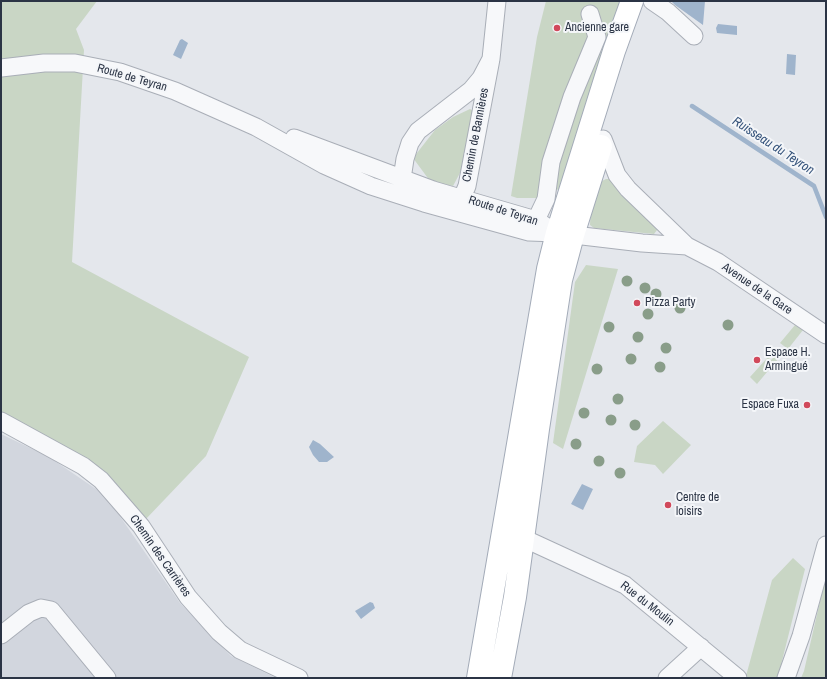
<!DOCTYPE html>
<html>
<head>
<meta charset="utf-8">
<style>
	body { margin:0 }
	#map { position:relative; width:827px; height:679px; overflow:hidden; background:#e4e7ec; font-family:"Archivo Narrow",sans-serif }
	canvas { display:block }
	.frame { position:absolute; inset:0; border:2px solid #2b3445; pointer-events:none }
</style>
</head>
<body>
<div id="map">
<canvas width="827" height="679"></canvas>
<div class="frame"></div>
</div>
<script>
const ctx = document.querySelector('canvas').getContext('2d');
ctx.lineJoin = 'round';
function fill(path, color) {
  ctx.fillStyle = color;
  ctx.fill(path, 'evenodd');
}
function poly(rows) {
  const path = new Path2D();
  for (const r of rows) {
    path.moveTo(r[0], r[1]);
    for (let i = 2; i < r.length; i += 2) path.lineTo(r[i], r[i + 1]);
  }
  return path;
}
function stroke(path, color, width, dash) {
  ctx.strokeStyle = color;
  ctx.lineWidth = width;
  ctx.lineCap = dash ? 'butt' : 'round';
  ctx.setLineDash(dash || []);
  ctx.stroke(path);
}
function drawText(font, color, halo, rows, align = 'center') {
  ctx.font = font + ' "Archivo Narrow",sans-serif';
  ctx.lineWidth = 4;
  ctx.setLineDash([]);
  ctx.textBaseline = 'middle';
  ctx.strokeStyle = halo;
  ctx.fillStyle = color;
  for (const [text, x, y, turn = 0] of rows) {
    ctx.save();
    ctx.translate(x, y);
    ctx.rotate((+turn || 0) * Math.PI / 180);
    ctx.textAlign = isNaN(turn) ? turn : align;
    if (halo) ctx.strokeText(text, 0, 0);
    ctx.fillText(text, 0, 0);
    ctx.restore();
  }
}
const built = poly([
	[1,434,49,457,96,489,119,515,180,603,231,656,276,678,1,678]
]);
const green = poly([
	[1,1,97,1,76,29,84,50,72,262,249,357,206,456,145,520,1,417],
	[546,1,624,1,561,188,539,198,517,198,511,196,537,37],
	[470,109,475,112,461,171,453,186,430,181,413,158,435,130,453,117],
	[606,179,610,179,657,226,657,230,654,234,594,228,590,225,591,203,598,183],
	[586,265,618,269,563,449,553,443,575,282],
	[795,325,803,330,788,349,780,343],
	[775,356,778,359,757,384,750,377,768,357,771,360],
	[663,421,691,445,663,474,655,465,634,462,637,446],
	[793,558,805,569,778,677,751,678,746,676,772,580],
	[826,575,826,678,801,678,804,671]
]);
const water = poly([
	[671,1,705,1,703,25,675,5],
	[718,24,737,26,737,35,717,33,716,28],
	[182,39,188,43,181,59,173,55,180,40],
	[787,54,796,55,795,75,786,74],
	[313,440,320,444,334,457,327,462,319,462,313,455,309,447],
	[582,484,593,489,583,510,571,504],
	[370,602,373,603,375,608,361,619,355,611]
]);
const stream = poly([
	[692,106,814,186,826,217]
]);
const minor = poly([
	[652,1,668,12,694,36],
	[491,59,481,78,471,90,418,131,410,143,405,159,402,179,408,192,424,203,447,205,455,202,462,198,467,186,491,59,497,1],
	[1,68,44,63,75,63,120,72,175,91,256,127,324,165,371,186,424,203,529,232,557,233,642,243,687,246],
	[294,138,433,190,536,220,557,233],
	[603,139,617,175,628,189,687,246,718,262,826,335],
	[536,220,546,199,551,162,572,97,597,37,590,14],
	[1,421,83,466,101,480,141,526,188,597,219,632,240,650,299,678],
	[523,538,625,585,738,678],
	[1,635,29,613,41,608,51,610,107,678],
	[667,678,701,647],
	[786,678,801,636,826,545]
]);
const major = poly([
	[478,678,548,269,557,233,614,51,632,1],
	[500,678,515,597,538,429,561,280,573,235,601,146]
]);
const trees = [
	[627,281],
	[645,288],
	[656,294],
	[680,308],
	[648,314],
	[728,325],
	[609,327],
	[638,337],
	[666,348],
	[631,359],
	[660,367],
	[597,369],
	[618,399],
	[584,413],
	[611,420],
	[635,425],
	[576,444],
	[599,461],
	[620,473]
];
const markers = [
	[557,28,4,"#d1495b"],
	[637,303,4,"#d1495b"],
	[757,360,4,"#d1495b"],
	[807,405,4,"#d1495b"],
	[668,505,4,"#d1495b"]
];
const poiNames = [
	["Ancienne gare",565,28],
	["Pizza Party",645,303],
	["Espace H.",765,353],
	["Armingué",765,367],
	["Espace Fuxa",799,405,"right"],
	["Centre de",676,498],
	["loisirs",676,512]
];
const streetNames = [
	["Route de Teyran",132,78,16],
	["Chemin de Bannières",476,135,-79],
	["Route de Teyran",503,211,18],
	["Avenue de la Gare",757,289,34],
	["Chemin des Carrières",160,556,55],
	["Rue du Moulin",647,604,38]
];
const waterNames = [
	["Ruisseau du Teyron",773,146,33]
];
fill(built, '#d2d6de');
fill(green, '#c9d6c5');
fill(water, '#9fb4cc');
stroke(stream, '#9fb4cc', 4.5);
stroke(minor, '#a9aeb7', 19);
stroke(major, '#a3abb8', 24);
stroke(minor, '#f7f8fa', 17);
stroke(major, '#fff', 22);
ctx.fillStyle = '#899d89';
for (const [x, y] of trees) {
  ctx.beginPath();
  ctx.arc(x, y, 5.5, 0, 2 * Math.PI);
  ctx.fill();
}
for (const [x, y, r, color] of markers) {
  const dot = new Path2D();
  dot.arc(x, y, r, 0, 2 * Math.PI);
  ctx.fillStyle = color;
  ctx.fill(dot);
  stroke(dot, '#f4f6f9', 1.5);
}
drawText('12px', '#2b3445', '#f4f6f9', poiNames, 'left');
drawText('12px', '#2b3445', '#f4f6f9', streetNames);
drawText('italic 13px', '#34527a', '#f4f6f9', waterNames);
</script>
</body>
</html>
